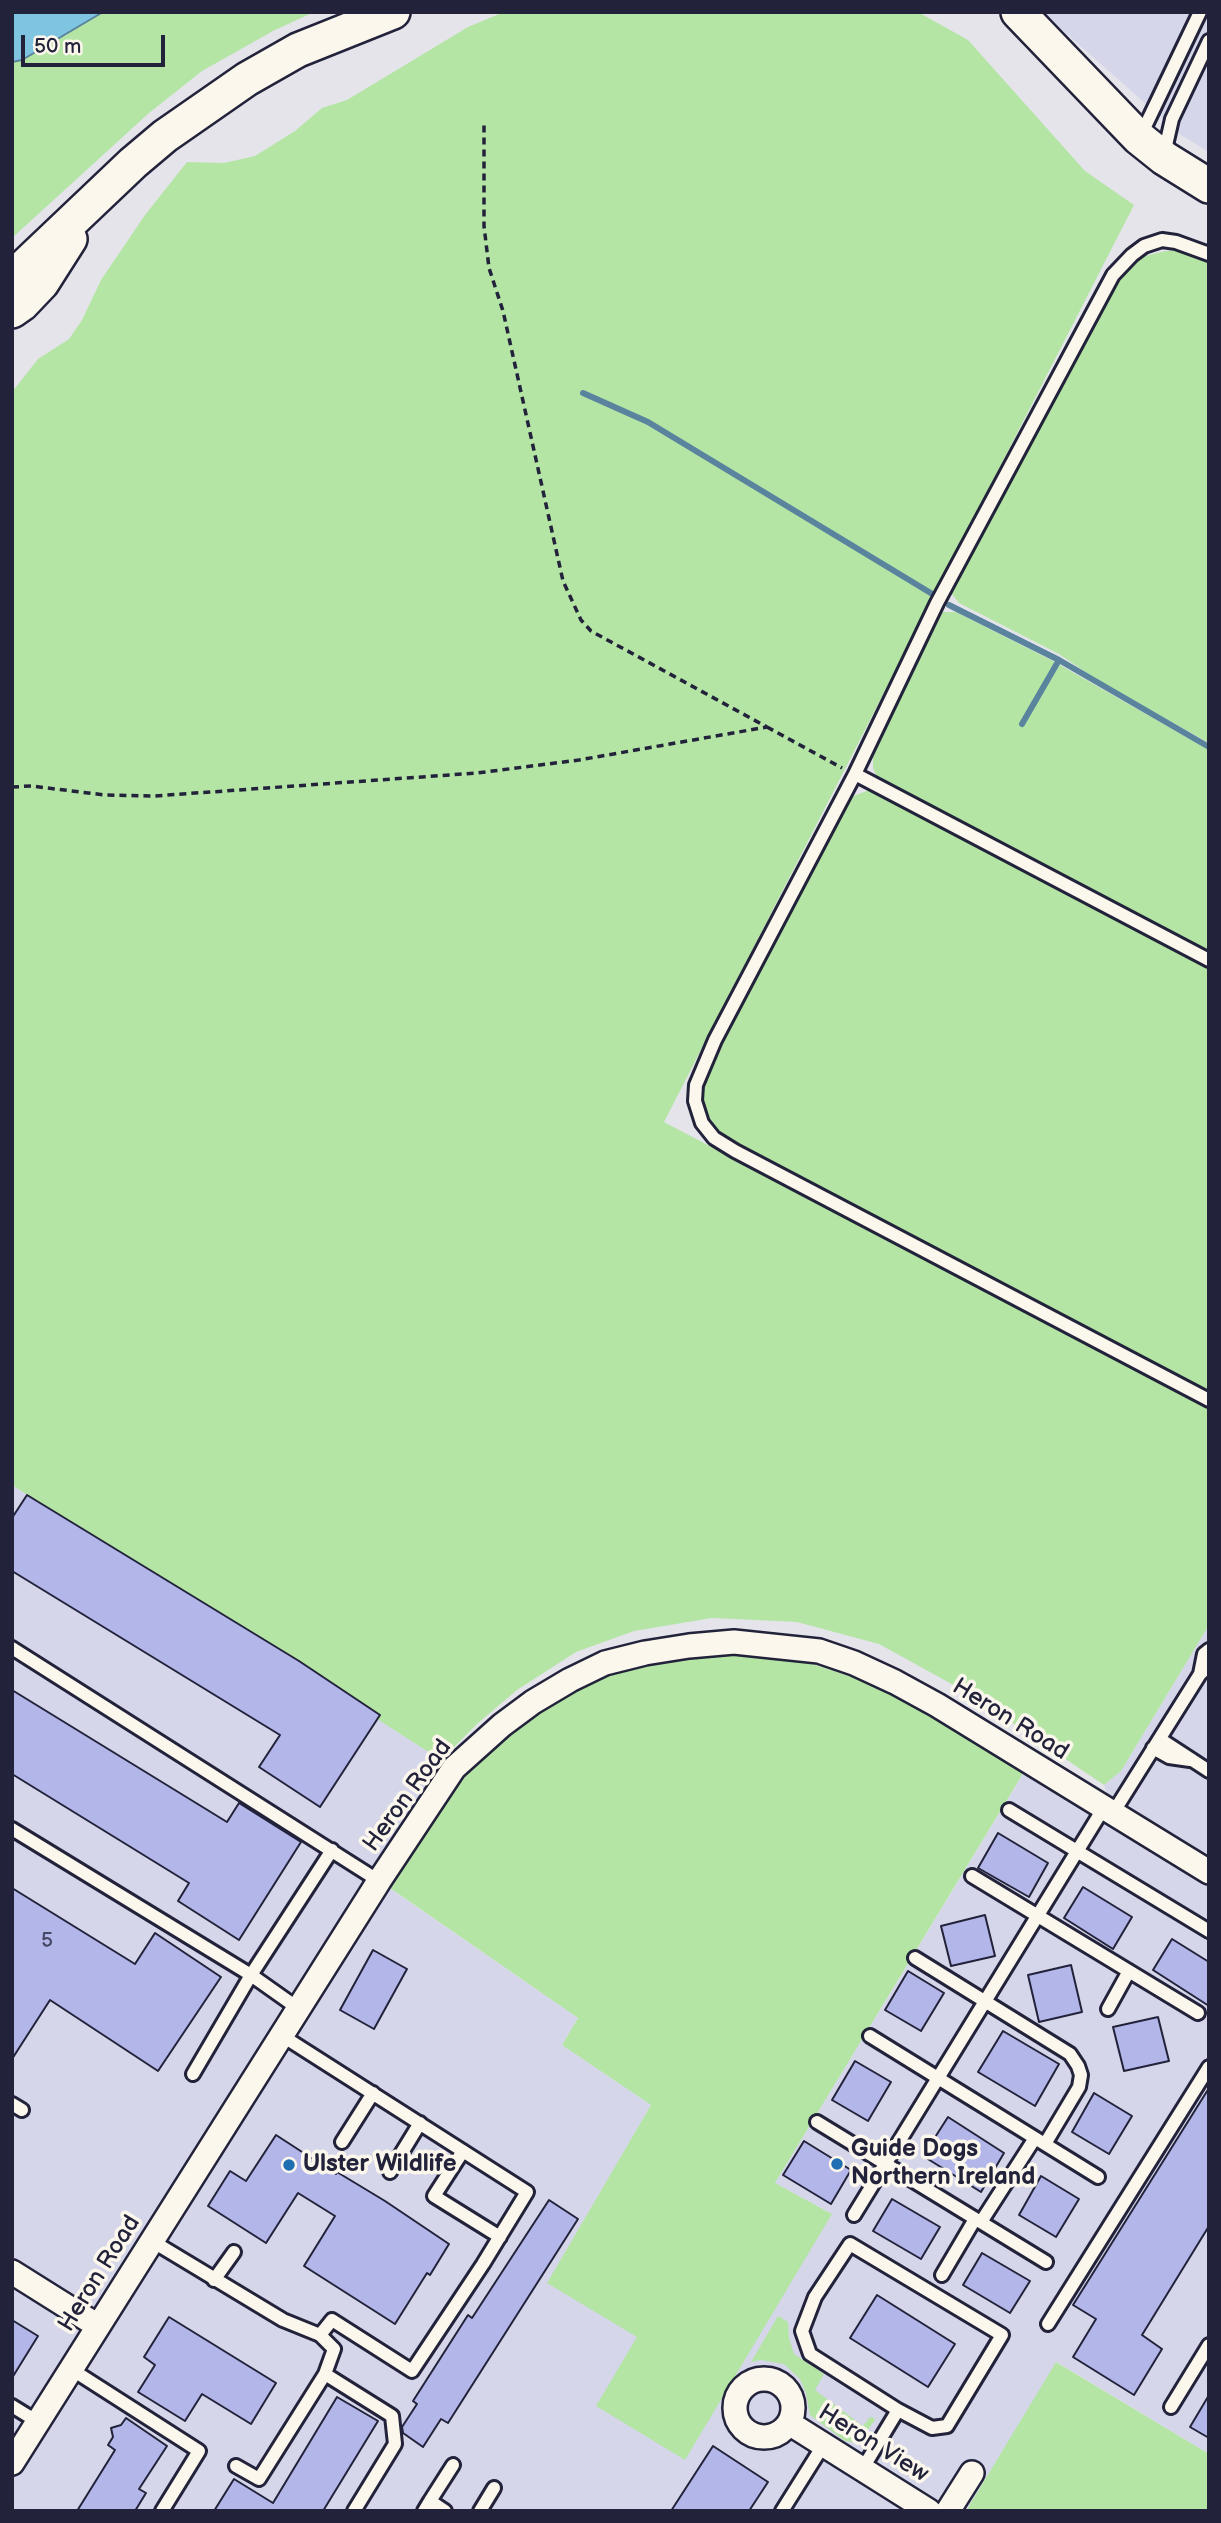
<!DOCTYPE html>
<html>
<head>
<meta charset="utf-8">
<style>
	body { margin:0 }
	#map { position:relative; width:1221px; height:2523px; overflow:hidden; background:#e5e4eb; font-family:"Balsamiq Sans",sans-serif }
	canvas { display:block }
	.frame { position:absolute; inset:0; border:14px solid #22223b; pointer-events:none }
	.scale { position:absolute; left:21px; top:35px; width:144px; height:32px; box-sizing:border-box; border:4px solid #22223b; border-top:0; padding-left:9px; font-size:21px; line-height:24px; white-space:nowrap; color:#22223b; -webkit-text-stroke:5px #fbf7ec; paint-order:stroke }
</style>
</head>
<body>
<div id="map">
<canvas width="1221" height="2523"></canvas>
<div class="frame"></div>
<div class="scale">50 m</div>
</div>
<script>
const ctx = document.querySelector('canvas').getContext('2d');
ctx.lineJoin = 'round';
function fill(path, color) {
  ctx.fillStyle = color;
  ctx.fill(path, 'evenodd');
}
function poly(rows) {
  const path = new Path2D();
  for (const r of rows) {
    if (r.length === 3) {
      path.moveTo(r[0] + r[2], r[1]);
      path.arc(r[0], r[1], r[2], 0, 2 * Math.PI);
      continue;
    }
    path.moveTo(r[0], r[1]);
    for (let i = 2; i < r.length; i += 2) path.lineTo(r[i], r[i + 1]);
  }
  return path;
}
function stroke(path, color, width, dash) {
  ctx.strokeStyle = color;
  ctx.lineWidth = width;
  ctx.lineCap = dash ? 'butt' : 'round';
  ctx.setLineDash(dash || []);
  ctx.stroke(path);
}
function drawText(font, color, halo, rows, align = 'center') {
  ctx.font = font + ' "Balsamiq Sans",sans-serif';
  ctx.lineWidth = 7;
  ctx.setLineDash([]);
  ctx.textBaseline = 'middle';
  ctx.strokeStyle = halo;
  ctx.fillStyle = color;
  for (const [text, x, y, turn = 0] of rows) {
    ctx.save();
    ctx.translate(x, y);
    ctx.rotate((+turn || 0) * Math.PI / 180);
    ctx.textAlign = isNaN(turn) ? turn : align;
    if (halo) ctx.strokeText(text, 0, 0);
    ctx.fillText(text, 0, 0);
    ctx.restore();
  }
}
const built = poly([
	[1042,12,1209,12,1209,152,1181,135],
	[12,1485,454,1768,379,1881,578,2018,562,2045,651,2105,548,2283,832,2214,775,2183,1030,1763,1113,1812,1104,1785,1121,1771,1209,1625,1209,2454,1057,2362,966,2511,12,2511]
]);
const green = poly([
	[103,12,314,12,273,31,202,71,149,113,12,238,12,62,22,60],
	[504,12,918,12,968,40,1085,171,1134,205,664,1122,1209,1409,1209,1625,1121,1771,1104,1785,968,1693,879,1644,797,1622,712,1618,634,1631,576,1652,517,1690,478,1723,441,1760,12,1485,12,392,38,359,69,339,82,320,101,280,145,215,187,162,224,163,255,156,295,131,322,108,347,100,468,27],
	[1165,251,1183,251,1209,261,1209,743,1100,682,1059,654,959,603,951,593,1115,281,1126,267,1141,257],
	[941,612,956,612,1053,661,1209,750,1209,957,884,784,877,777,873,768,873,748,884,722],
	[872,789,1209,966,1209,1394,719,1135,704,1115,701,1094,707,1069,844,805,851,797],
	[735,1653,794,1658,889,1689,1024,1772,775,2183,832,2214,685,2460,596,2406,637,2337,547,2283,651,2105,562,2045,578,2018,390,1888,457,1786,481,1759,522,1723,574,1691,617,1671,660,1660],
	[778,2316,788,2322,789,2338,794,2354,824,2374,815,2390,863,2426,870,2417,874,2418,875,2420,858,2443,845,2441,810,2415,806,2393,800,2379,784,2364,761,2360,751,2362],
	[1056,2362,1209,2454,1209,2511,966,2511]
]);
const water = poly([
	[12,12,103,12,22,60,12,62,12,12]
]);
const stream = poly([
	[583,393,648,422,934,595],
	[949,605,1059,660],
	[1022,724,1059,660,1209,747]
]);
const building = poly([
	[27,1495,299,1661,380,1715,320,1807,259,1767,280,1735,12,1571,12,1518,27,1495],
	[12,1690,227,1822,239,1803,301,1842,239,1940,178,1901,189,1883,12,1774,12,1690],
	[998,1833,1048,1863,1029,1897,978,1868,998,1833],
	[1083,1887,1132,1917,1113,1949,1064,1918,1083,1887],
	[12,1888,135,1964,155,1933,221,1977,158,2071,50,2000,12,2059,12,1888],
	[985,1915,995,1956,951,1966,941,1926,985,1915],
	[1172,1939,1209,1962,1209,2006,1153,1970,1172,1939],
	[373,1950,407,1969,374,2029,340,2010,373,1950],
	[1071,1965,1082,2012,1039,2022,1028,1975,1071,1965],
	[908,1971,944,1993,921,2031,885,2010,908,1971],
	[1158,2017,1169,2061,1124,2071,1113,2027,1158,2017],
	[1003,2031,1059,2064,1035,2106,978,2072,1003,2031],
	[855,2061,891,2082,868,2121,832,2100,855,2061],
	[1209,2088,1209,2226,1142,2335,1162,2349,1134,2395,1073,2357,1096,2319,1073,2305,1209,2088],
	[1094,2093,1132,2116,1109,2154,1072,2132,1094,2093],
	[948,2117,1004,2153,981,2192,923,2156,948,2117],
	[276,2135,336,2174,337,2172,385,2201,449,2244,430,2275,427,2273,395,2324,304,2266,335,2216,298,2193,266,2243,208,2206,230,2171,246,2181,276,2135],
	[804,2141,851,2170,831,2204,783,2175,804,2141],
	[1041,2176,1079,2199,1056,2237,1019,2215,1041,2176],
	[892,2199,940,2227,921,2259,873,2231,892,2199],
	[549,2200,578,2219,448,2423,441,2419,423,2447,403,2433,402,2427,417,2404,413,2401,468,2315,472,2318,549,2200],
	[982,2253,1030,2281,1010,2313,963,2285,982,2253],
	[877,2295,955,2344,928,2387,850,2338,877,2295],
	[169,2317,276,2383,251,2424,202,2394,185,2421,138,2392,155,2365,144,2357,169,2317],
	[12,2320,38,2336,12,2378,12,2320],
	[1209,2395,1209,2438,1190,2427,1209,2395],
	[337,2397,378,2421,323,2511,214,2511,234,2479,273,2503,337,2397],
	[126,2418,167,2446,139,2489,146,2493,135,2511,77,2511,115,2450,108,2445,113,2437,111,2428,121,2425,126,2418],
	[713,2446,768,2482,749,2511,671,2511,713,2446]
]);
const path = poly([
	[767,727,842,768],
	[12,787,31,786,105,795,154,796,477,773,579,760,767,727,591,631,581,620,563,581,503,311,489,268,484,226,484,122]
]);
const lane = poly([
	[1141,135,1200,12],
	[1164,154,1172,119,1209,41],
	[855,774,937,603,1113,275,1132,255,1144,246,1162,240,1176,242,1209,254],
	[1209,960,855,774,715,1040,696,1085,695,1101,702,1123,714,1138,735,1151,1209,1400],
	[12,1648,379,1881],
	[1200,1674,1204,1654,1209,1650],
	[1160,1739,1209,1771],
	[1153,1748,1169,1757,1190,1760],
	[1009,1810,1209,1931],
	[1113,1813,1200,1674,1209,1666],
	[12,1829,251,1975,299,2009],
	[972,1876,1198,2013],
	[915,1958,1070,2054,1078,2066,1081,2075,1079,2087,1045,2144],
	[1108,2009,1129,1971],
	[281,2035,527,2192,483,2264,412,2371,332,2320,320,2335],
	[870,2036,1098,2177],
	[193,2074,251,1975,332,1850],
	[12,2104,22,2110],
	[817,2122,1046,2262],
	[342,2142,373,2093],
	[463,2151,434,2196,500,2237],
	[390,2172,420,2123],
	[854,2215,1103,1809],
	[981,2222,1035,2138],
	[152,2241,283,2320,320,2335,334,2349,325,2374,259,2479,236,2466],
	[942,2275,975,2219],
	[214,2280,234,2252],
	[1048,2324,1209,2067],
	[71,2369,199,2451,162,2511],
	[325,2374,392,2416,395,2444,354,2511],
	[12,2406,38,2422],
	[1171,2407,1209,2345],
	[863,2468,898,2410,810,2354,802,2331,815,2297,850,2244,1002,2335,947,2426,932,2428,898,2410],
	[430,2501,453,2465],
	[424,2511,430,2501,445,2511],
	[480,2511,494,2488],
	[782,2511,824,2444]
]);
const street = poly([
	[12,2272,98,2326],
	[764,2408,29],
	[789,2423,929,2511],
	[12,2463,379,1881,454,1768,502,1725,533,1702,570,1680,605,1663,645,1653,689,1646,734,1642,819,1651,854,1663,895,1682,937,1705,1209,1872],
	[948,2511,972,2473]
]);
const secondary = poly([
	[1018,12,1139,138,1164,158,1209,186],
	[12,278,133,163,165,136,247,79,298,50,393,12],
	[12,311,22,304,42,283,70,239]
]);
const markers = [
	[837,2164,7,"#1f6fb2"],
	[289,2165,7,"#1f6fb2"]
];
const numberNames = [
	["5",47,1942]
];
const streetNames = [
	["Heron Road",1010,1720,32],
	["Heron Road",408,1796,-54],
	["Heron Road",100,2274,-58],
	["Heron View",873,2444,32]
];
const poiNames = [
	["Guide Dogs",851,2150],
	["Northern Ireland",851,2178],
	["Ulster Wildlife",303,2165]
];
fill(built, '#d6d6ea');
fill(green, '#b4e5a5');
fill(water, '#7fc4e0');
stroke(water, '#5a839e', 2);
stroke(stream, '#5a839e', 6);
fill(building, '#b3b6e8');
stroke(building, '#22223b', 2);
stroke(lane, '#22223b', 18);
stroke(street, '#22223b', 28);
stroke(secondary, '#22223b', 38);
stroke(path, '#22223b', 3.5, [7, 5]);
stroke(lane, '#fbf7ec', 12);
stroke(street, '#fbf7ec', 23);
stroke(secondary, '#fbf7ec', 33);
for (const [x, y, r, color] of markers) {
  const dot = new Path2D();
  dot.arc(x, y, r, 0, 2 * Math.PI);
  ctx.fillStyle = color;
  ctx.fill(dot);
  stroke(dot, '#fbf7ec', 2.5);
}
drawText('21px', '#464766', null, numberNames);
drawText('24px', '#22223b', '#fbf7ec', streetNames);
drawText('bold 24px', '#22223b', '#fbf7ec', poiNames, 'left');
</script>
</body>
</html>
